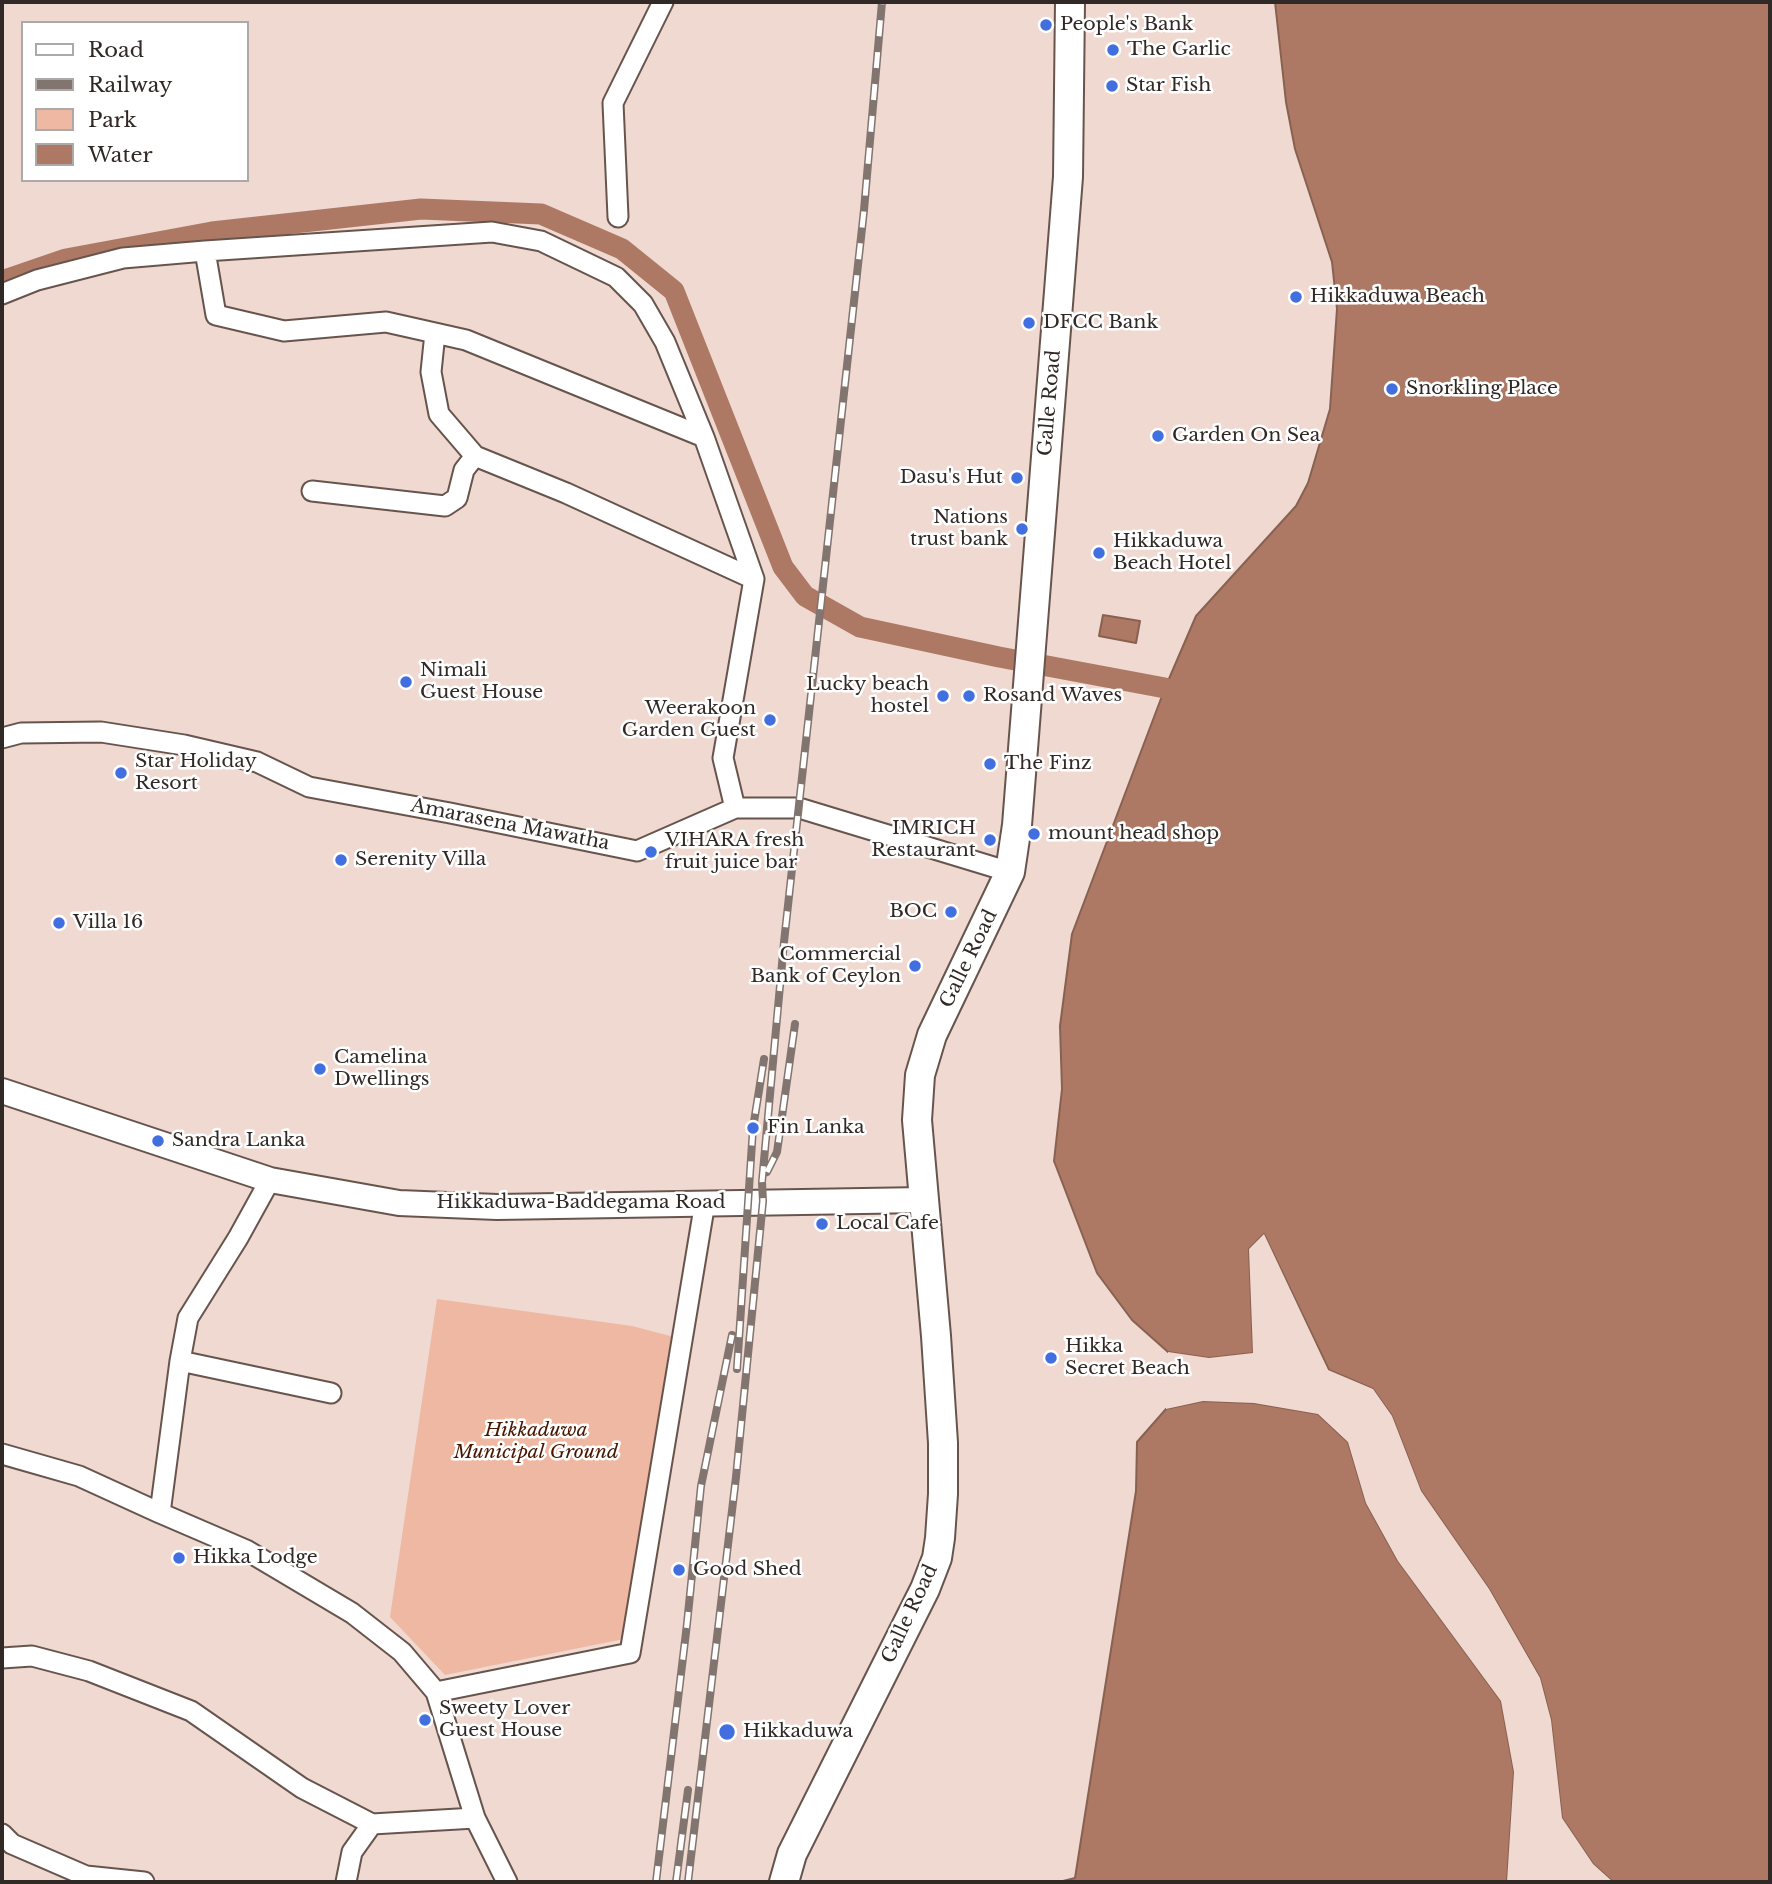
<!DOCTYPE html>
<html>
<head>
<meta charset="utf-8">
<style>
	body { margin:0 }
	#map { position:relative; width:1772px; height:1884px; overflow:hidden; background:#efd9d1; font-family:"Libre Baskerville",serif }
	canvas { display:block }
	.frame { position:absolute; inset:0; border:4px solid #312926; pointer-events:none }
	.legend { position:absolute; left:21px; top:21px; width:228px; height:161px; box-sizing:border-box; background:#fff; border:2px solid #ada9a8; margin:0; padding:9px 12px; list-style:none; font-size:21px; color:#312926 }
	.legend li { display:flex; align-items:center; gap:14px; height:35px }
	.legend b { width:35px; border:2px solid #ada9a8 }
</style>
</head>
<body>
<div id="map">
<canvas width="1772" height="1884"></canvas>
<div class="frame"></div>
<ul class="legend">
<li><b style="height:9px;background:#fff"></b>Road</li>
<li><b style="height:9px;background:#82746f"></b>Railway</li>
<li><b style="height:19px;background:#efb8a2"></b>Park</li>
<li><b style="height:19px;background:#ae7964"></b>Water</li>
</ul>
</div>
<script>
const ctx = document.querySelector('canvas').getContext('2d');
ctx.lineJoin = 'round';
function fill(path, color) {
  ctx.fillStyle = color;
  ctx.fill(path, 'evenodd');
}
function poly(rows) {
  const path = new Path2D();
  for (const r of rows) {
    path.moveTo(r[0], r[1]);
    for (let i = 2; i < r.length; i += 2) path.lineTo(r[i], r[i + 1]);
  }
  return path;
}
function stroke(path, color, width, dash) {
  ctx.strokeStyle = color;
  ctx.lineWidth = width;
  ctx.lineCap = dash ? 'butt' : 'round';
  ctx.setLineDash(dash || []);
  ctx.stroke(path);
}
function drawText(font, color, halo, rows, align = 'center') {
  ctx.font = font + ' "Libre Baskerville",serif';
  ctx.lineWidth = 5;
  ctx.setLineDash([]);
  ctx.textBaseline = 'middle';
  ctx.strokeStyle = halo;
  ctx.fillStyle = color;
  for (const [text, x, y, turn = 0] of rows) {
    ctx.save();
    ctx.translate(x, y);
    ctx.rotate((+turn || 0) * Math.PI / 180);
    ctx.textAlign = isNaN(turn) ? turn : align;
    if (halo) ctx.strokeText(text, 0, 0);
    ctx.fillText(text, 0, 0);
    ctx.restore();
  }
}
const green = poly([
	[437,1299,632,1326,674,1337,624,1639,445,1675,390,1617]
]);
const water = poly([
	[1275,2,1770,2,1770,1882,1613,1882,1593,1864,1562,1818,1551,1720,1540,1678,1489,1589,1421,1491,1392,1416,1373,1389,1329,1370,1264,1234,1249,1249,1253,1353,1209,1358,1168,1352,1132,1320,1097,1273,1054,1161,1062,1089,1060,1026,1072,934,1165,688,1196,616,1296,506,1308,483,1330,409,1337,309,1332,262,1295,149,1286,102,1275,2],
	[1103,615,1140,621,1136,643,1099,636,1103,615],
	[1203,1401,1254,1403,1318,1414,1348,1442,1366,1503,1398,1561,1501,1701,1514,1772,1507,1882,1059,1882,1075,1878,1136,1491,1137,1442,1166,1409,1203,1401]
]);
const pier = poly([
	[1264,1234,1328,1370,1373,1389,1392,1416,1421,1491,1489,1589,1540,1678,1551,1720,1562,1818,1593,1864,1613,1882,1608,1882,1591,1866,1558,1819,1548,1720,1536,1680,1486,1591,1418,1493,1389,1417,1371,1392,1326,1372,1263,1240,1253,1250,1256,1355,1210,1361,1168,1355,1168,1352,1209,1358,1253,1353,1249,1249],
	[1203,1398,1254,1399,1319,1411,1351,1440,1369,1502,1401,1559,1504,1700,1517,1772,1511,1882,1507,1882,1514,1772,1501,1701,1398,1561,1366,1503,1348,1442,1318,1414,1254,1403,1203,1401,1166,1409,1166,1406]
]);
const canal = poly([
	[2,281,66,259,212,232,421,209,541,214,622,249,674,291,783,567,805,596,860,627,999,657,1165,688]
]);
const minor = poly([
	[618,217,613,103,663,2],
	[2,294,37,280,123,258,205,251],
	[435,333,431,372,439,414,475,456,566,493,754,579],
	[704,437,665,342,643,304,616,277,541,241,492,232,205,251,216,315,284,331,386,322,466,340,704,437,754,579,723,758,735,808],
	[312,491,445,506,457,498,464,470,475,456],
	[2,738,21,733,101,732,184,745,257,762,309,787,450,813,637,851,735,808,799,808,1010,872],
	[270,1180,238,1238,188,1318,180,1361,160,1513,246,1550,352,1613,402,1652,436,1692,475,1818,507,1882],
	[180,1361,331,1393],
	[2,1454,79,1476,160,1513],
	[2,1658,32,1656,89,1671,191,1711,302,1788,372,1824],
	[436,1692,630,1653,705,1202],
	[2,1834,12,1844,86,1876,144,1882],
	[346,1882,352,1852,372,1824,475,1818]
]);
const major = poly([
	[2,1091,270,1180,399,1203,497,1207,924,1200]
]);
const highway = poly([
	[784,1882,792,1854,925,1589,937,1558,940,1538,943,1494,943,1443,936,1336,917,1120,920,1075,932,1035,1010,872,1017,825,1068,177,1070,2]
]);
const rail = poly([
	[767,1172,777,1152,795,1024],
	[737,1369,753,1128,764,1059],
	[656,1882,687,1624,701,1486,732,1335],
	[676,1882,688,1790],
	[688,1882,736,1477,763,1201,762,1182,784,942,864,210,882,2]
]);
const markers = [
	[1046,25,7,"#426fe0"],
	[1113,50,7,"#426fe0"],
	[1112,86,7,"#426fe0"],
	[1296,297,7,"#426fe0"],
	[1029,323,7,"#426fe0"],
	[1392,389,7,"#426fe0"],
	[1158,436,7,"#426fe0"],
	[1017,478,7,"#426fe0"],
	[1022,529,7,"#426fe0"],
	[1099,553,7,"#426fe0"],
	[406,682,7,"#426fe0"],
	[943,696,7,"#426fe0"],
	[969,696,7,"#426fe0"],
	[770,720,7,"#426fe0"],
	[990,764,7,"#426fe0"],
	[121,773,7,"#426fe0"],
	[1034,834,7,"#426fe0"],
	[990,840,7,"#426fe0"],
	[651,852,7,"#426fe0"],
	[341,860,7,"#426fe0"],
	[951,912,7,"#426fe0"],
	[59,923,7,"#426fe0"],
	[915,966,7,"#426fe0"],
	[320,1069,7,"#426fe0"],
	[753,1128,7,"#426fe0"],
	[158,1141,7,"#426fe0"],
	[822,1224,7,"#426fe0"],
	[1051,1358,7,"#426fe0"],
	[179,1558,7,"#426fe0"],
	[679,1570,7,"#426fe0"],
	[425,1720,7,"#426fe0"],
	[727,1732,9,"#426fe0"]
];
const poiNames = [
	["People's Bank",1060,25],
	["The Garlic",1127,50],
	["Star Fish",1126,86],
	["Hikkaduwa Beach",1310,297],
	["DFCC Bank",1043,323],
	["Snorkling Place",1406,389],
	["Garden On Sea",1172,436],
	["Dasu's Hut",1003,478,"right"],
	["Nations",1008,518,"right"],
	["trust bank",1008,540,"right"],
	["Hikkaduwa",1113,542],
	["Beach Hotel",1113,564],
	["Nimali",420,671],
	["Guest House",420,693],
	["Lucky beach",929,685,"right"],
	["hostel",929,707,"right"],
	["Rosand Waves",983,696],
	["Weerakoon",756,709,"right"],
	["Garden Guest",756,731,"right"],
	["Star Holiday",135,762],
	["Resort",135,784],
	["The Finz",1004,764],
	["IMRICH",976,829,"right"],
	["Restaurant",976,851,"right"],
	["mount head shop",1048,834],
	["VIHARA fresh",665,841],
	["fruit juice bar",665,863],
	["Serenity Villa",355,860],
	["BOC",937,912,"right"],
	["Villa 16",73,923],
	["Commercial",901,955,"right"],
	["Bank of Ceylon",901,977,"right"],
	["Camelina",334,1058],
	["Dwellings",334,1080],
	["Fin Lanka",767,1128],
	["Sandra Lanka",172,1141],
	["Local Cafe",836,1224],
	["Hikka",1065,1347],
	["Secret Beach",1065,1369],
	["Hikka Lodge",193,1558],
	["Good Shed",693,1570],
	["Sweety Lover",439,1709],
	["Guest House",439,1731],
	["Hikkaduwa",743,1732]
];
const streetNames = [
	["Galle Road",1050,403,-85],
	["Amarasena Mawatha",510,825,11],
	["Galle Road",969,959,-64],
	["Hikkaduwa-Baddegama Road",581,1203],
	["Galle Road",910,1614,-65]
];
const parkNames = [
	["Hikkaduwa",536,1431],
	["Municipal Ground",536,1453]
];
fill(green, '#efb8a2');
fill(water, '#ae7964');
stroke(water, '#886151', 2);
fill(pier, '#efd9d1');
stroke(canal, '#ae7964', 21);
stroke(minor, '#67554d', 23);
stroke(major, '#67554d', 28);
stroke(highway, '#67554d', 32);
stroke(minor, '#fff', 19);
stroke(major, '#fff', 24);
stroke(highway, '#fff', 28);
stroke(rail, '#82746f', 8);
stroke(rail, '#fff', 5, [16]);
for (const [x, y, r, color] of markers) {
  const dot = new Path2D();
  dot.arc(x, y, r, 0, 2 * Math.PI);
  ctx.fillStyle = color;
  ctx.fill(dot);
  stroke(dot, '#fff', 2.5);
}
drawText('19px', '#312926', '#fff', poiNames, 'left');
drawText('19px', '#312926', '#fff', streetNames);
drawText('italic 19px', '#491700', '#fff', parkNames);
</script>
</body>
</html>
